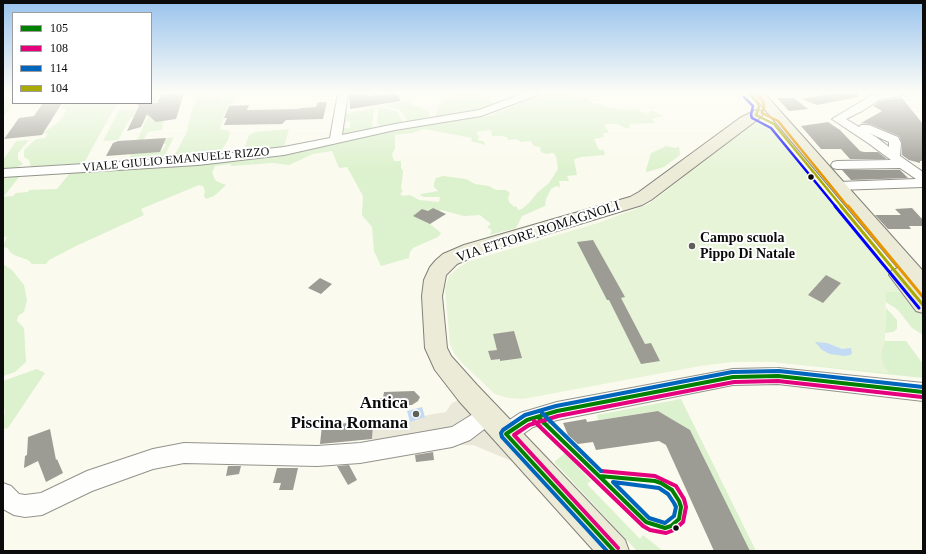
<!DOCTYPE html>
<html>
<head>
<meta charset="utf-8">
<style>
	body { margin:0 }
	#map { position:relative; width:926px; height:554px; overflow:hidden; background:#fafaee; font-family:Georgia,serif }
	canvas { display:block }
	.frame { position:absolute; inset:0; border:4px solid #0b0b0b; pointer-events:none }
	.legend { position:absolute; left:12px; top:12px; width:140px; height:92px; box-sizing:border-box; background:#fff; border:1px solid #9d9d9d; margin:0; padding:5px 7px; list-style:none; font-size:12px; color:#0b0b0b }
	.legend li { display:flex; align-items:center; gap:8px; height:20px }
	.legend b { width:20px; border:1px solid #9d9d9d }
</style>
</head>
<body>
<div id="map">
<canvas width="926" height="554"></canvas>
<div class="frame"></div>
<ul class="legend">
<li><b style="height:5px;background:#008000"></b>105</li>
<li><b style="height:5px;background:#e5007d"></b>108</li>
<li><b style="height:5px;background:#0065bd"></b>114</li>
<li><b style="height:5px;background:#aaaa04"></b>104</li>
</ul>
</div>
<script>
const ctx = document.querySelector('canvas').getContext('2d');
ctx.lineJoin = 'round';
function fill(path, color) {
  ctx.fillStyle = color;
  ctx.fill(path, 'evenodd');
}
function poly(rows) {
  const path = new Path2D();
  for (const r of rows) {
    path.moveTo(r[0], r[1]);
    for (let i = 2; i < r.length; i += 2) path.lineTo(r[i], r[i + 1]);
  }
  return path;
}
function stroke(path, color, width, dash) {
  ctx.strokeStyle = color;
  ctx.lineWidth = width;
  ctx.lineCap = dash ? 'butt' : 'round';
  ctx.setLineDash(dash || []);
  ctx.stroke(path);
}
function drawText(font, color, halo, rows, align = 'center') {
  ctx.font = font + ' Georgia,serif';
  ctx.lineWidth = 4;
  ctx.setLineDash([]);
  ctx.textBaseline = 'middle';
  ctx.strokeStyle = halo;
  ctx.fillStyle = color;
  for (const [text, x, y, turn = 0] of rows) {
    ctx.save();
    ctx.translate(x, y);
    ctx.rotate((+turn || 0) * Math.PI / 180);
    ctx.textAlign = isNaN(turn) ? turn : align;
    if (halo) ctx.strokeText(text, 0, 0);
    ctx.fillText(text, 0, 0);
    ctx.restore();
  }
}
const green = poly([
	[3,93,13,93,14,103,3,117],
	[151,93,159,93,154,105,154,120,156,122,164,120,162,130,148,132,140,147,139,153,162,151,166,144,163,144,166,138,174,137,163,159,128,161,148,116,131,117,118,140,103,141,119,110,144,110,151,103],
	[199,93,207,93,206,96,222,95,221,100,226,99,229,93,236,93,231,105,228,105,220,129,229,131,230,134,228,140,220,153,206,157,173,158,186,134,192,109],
	[451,93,478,93,497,104,474,112,439,118,436,116,437,107,443,101,452,96],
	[546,93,570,93,577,94,572,96,575,98,592,98,589,100,590,102,610,108,631,110,638,109,641,112,646,113,651,112,652,110,663,116,652,119,655,123,629,124,630,128,625,128,618,124,604,124,609,133,603,133,604,137,594,139,599,150,604,150,605,155,581,157,575,159,574,160,577,175,567,176,569,181,559,181,560,187,556,186,551,189,546,199,545,206,522,216,516,228,490,235,492,230,487,227,491,224,480,215,464,216,441,210,439,211,433,208,428,211,422,209,414,216,430,224,441,233,438,237,413,248,410,252,409,258,381,266,374,251,372,227,362,215,363,196,347,167,339,168,332,151,313,154,289,165,273,163,231,166,231,164,215,166,212,172,214,178,216,181,226,185,214,196,206,199,204,196,205,191,203,186,199,185,141,209,144,215,76,246,49,260,46,264,32,264,28,260,14,255,9,251,8,248,3,247,7,236,3,238,3,177,20,176,3,197,13,196,16,193,28,192,29,190,57,189,70,173,191,166,297,152,398,128,489,116],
	[424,129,472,138,471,141,486,145,483,141,477,140,479,137,476,132,491,130,492,136,502,136,507,137,508,140,516,139,521,142,530,141,533,144,533,146,540,147,541,152,546,154,553,153,556,156,558,169,549,183,537,193,530,202,522,209,518,210,516,206,514,207,509,202,508,198,510,193,506,190,496,190,489,186,475,184,466,179,443,176,436,178,434,183,434,187,438,191,421,194,420,195,424,197,440,197,439,202,419,200,410,195,403,196,400,194,403,191,401,189,403,171,401,168,401,161,394,161,392,154,395,149,395,135,413,133],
	[409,101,411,104,428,110,430,116,428,119,408,122,400,110,383,105],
	[66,103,117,103,84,163,31,167,29,160,24,157,24,150,36,139,45,138,48,133,41,134,59,122,67,109,62,109],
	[379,107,397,111,404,123,380,126,377,123],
	[374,108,372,124,374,128,342,135,342,128,350,128,350,121,343,122,344,114],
	[753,123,764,123,767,125,923,316,923,335,912,328,898,310,886,302],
	[289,129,284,148,243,152,249,135,255,132],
	[25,140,29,140,18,153,18,159,23,164,16,168,3,168,3,160,16,141],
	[666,146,676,148,679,146,680,155,664,167,647,172,646,170,651,153],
	[3,264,12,270,24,285,27,300,24,312,18,316,17,321,24,328,26,362,15,372,3,376],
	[886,308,897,320,897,329,893,332,885,333],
	[885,341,906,341,923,364,923,378,774,362,745,361],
	[37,369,45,373,8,428,3,429,5,410,3,408,3,381],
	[681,399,756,551,750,551,690,430,658,411,598,420,597,415],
	[565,453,591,481,587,484,640,539,643,535,663,551,637,551,554,462]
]);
const pitch = poly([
	[760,122,767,125,903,292,886,292,885,341,881,356,884,365,889,373,774,362,733,362,700,366,523,399,508,398,495,394,462,363,455,355,450,344,445,288,449,276,459,267,470,261,598,223,649,204,753,123]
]);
const plaza = poly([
	[468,393,514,462,473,445,372,444,373,422,410,422,428,415,446,412,451,404]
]);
const water = poly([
	[815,342,827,343,842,349,851,348,852,353,850,355,845,356,830,354,822,350],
	[422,407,425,417,410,422,407,411]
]);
const building = poly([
	[162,93,184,93,176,119,156,122,147,114,141,127,127,131,139,106,136,103,157,103],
	[367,93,368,96,397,93,401,101,350,109,349,94],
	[835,93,858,93,858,97,817,105,802,99],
	[777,98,794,98,808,109,789,111],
	[902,98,923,124,922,161,920,161,920,163,909,160,902,155,902,143,899,136,870,124,861,123,882,111,873,106,880,101],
	[318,102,327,102,323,119,286,120,282,124,224,125,227,118,224,118,229,106,249,105,247,110,299,109,300,108,316,107],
	[43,103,62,103,42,135,4,139,19,118,34,116],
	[828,122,840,130,860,151,864,152,878,152,887,159,850,159,841,149,821,149,801,126],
	[166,138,160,152,106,156,113,143,118,141],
	[842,170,900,170,908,178,851,180],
	[433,208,446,214,430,224,413,216,422,209,428,211],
	[912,208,923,220,923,226,909,226,911,229,888,229,875,215,901,215,895,209],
	[593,240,625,297,621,298,645,344,651,343,660,361,641,364,609,300,607,300,577,242],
	[826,275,841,283,823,303,808,295],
	[320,278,332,284,321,294,308,288],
	[514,331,522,358,500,361,500,359,491,360,488,351,497,350,493,334],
	[414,391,420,397,418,401,412,405,374,407,375,398,383,398,384,392],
	[658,411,690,430,750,551,714,551,666,445,659,441,596,450,593,442,578,444,568,435,563,423,586,419,587,422],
	[349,421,363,421,362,427,373,426,372,439,320,444,322,425,349,423],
	[50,429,56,460,57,459,63,473,46,482,38,461,24,468,25,456,27,455,28,437],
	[433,452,434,460,416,462,415,455],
	[349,465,357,480,348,485,337,466],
	[228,466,241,466,239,474,226,476],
	[277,468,298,468,293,490,279,490,281,483,273,483]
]);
const minor = poly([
	[338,93,348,93,342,135,395,124,479,110,524,93,539,93,538,95,481,116,395,130,284,155,198,165,3,177,3,169,198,157,284,147,330,138,338,93],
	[881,93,906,93,901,96,879,100,862,111,846,119,859,127,861,125,869,125,898,137,901,143,900,156,923,172,923,187,838,190,833,189,831,186,833,183,838,182,916,179,900,168,837,169,833,168,831,165,833,162,837,161,891,160,868,143,832,119,872,95,881,93],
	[869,133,889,142,889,147,876,137,869,133],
	[778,368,923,383,923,401,778,384,733,385,557,420,533,427,513,441,506,444,499,441,496,434,499,427,520,413,557,402,733,369,778,368],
	[488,406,495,409,498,415,495,421,470,440,452,447,360,463,317,466,184,463,153,469,92,491,42,515,25,517,14,515,3,509,3,483,11,486,19,494,25,495,41,493,87,471,153,449,184,443,317,446,360,443,452,427,481,409,488,406]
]);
const major = poly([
	[751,93,764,93,923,271,923,313,916,311,889,275,892,270,898,268,751,93],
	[756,110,761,111,763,114,761,117,651,200,642,205,478,255,457,264,446,275,442,296,447,348,451,356,477,385,625,540,629,551,594,551,459,401,435,370,425,348,422,296,424,280,430,267,436,260,443,254,464,245,630,197,639,192,740,118,756,110]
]);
const bus1 = poly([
	[538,417,599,476],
	[599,476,655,481,661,483,672,490,679,501,681,507,679,519,671,526,665,528,646,522,599,476],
	[614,551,506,434,527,420,557,411,733,377,778,376,923,392]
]);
const bus2 = poly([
	[534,421,643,526,650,530,666,533,674,530,683,522,686,507,684,499,676,486,655,476,601,471],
	[618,548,514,435,529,425,558,416,734,382,778,381,922,397]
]);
const bus3 = poly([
	[542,413,601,471],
	[613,482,659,488,668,494,674,503,676,507,674,516,665,523,649,518,613,482],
	[607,551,502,437,501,433,503,430,525,415,556,406,732,372,779,371,923,387]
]);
const bus4Far1 = poly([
	[748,93,758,103,759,107,756,115,774,124,842,207]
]);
const bus4 = poly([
	[841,206,923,305]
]);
const bus5Far1 = poly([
	[744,97,753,106,751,115,752,118,771,128,836,207]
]);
const bus5 = poly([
	[835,206,919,308]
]);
const bus6Far1 = poly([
	[755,93,763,101,764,107,762,113,778,121,848,207]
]);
const bus6 = poly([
	[848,206,923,297]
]);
const markers = [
	[811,177,3.5,"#0b0b0b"],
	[692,246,4,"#5f5f5a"],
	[416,414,4,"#5f5f5a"],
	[676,528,3.5,"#0b0b0b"]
];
const farStreetnames = [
	["VIALE GIULIO EMANUELE RIZZO",176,160,-5]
];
const streetNames = [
	["VIA ETTORE ROMAGNOLI",538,232,-18]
];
const poiNames = [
	["Campo scuola",700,238],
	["Pippo Di Natale",700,254]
];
const nearPoinames = [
	["Antica",408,404],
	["Piscina Romana",408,424]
];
fill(green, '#dcf1cd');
fill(pitch, '#e7f4d7');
fill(plaza, '#eae9d9');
fill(water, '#c3daf4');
fill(building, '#9c9b94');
stroke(minor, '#93938d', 2);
stroke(major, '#80807a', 2);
fill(minor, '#fefefc');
fill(major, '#ecebd7');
stroke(bus1, '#008000', 4);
stroke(bus2, '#e5007d', 4);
stroke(bus3, '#0065bd', 4);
stroke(bus4Far1, '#aaaa04', 2.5);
stroke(bus4, '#aaaa04', 3);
stroke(bus5Far1, '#00f', 2.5);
stroke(bus5, '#00f', 3);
stroke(bus6Far1, '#e79601', 2.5);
stroke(bus6, '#e79601', 3);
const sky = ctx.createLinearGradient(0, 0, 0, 171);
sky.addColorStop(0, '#99c3ed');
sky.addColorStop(0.54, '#fdfdf7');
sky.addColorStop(1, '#fdfdf700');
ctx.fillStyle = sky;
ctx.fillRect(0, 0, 926, 171);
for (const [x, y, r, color] of markers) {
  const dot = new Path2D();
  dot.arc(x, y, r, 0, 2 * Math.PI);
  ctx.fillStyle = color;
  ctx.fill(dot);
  stroke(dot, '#fff', 1.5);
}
drawText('12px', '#0b0b0b', '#fff', farStreetnames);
drawText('14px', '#0b0b0b', '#fff', streetNames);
drawText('bold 14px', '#0b0b0b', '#fff', poiNames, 'left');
drawText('bold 17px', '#0b0b0b', '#fff', nearPoinames, 'right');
</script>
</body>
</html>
